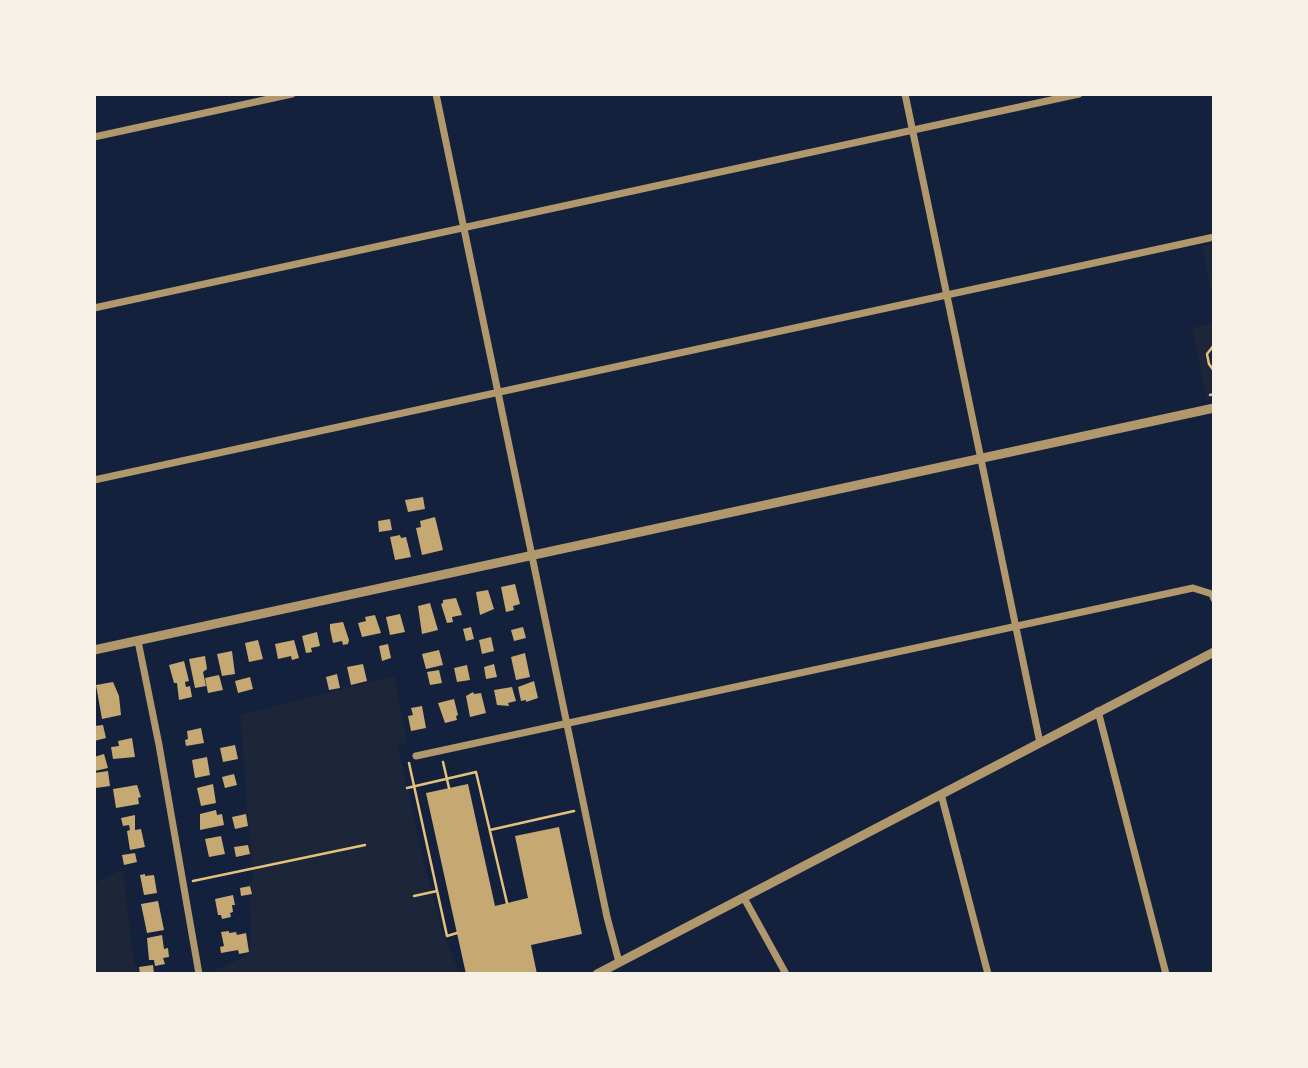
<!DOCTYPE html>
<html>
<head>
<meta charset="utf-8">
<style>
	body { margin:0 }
	#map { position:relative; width:1308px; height:1068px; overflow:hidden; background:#14213d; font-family:"Golos Text",sans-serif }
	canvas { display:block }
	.frame { position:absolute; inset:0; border:96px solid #f6f1e7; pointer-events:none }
</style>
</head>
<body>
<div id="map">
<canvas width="1308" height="1068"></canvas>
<div class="frame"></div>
</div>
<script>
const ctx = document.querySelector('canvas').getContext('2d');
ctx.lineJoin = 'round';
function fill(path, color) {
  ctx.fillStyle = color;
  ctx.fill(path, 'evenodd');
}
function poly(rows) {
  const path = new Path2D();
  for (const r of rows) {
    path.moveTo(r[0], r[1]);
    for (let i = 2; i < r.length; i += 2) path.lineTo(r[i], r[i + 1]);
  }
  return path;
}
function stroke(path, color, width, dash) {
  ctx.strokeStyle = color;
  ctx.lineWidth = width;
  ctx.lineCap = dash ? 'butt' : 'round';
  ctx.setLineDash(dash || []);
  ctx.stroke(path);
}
const green = poly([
	[1213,244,1214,244,1213,300,1202,246],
	[1213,323,1213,399,1207,401,1192,328],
	[394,676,407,742,398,745,426,872,443,933,459,973,215,974,216,969,242,958,249,953,251,937,249,882,253,880,240,715],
	[123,870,134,964,140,973,95,974,95,885,99,880]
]);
const building = poly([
	[423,497,425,509,408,512,405,500],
	[435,517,443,550,422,555,416,528,421,527,420,521],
	[390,519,392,530,379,532,378,521],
	[400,535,401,538,406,537,411,557,395,560,390,537],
	[515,584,520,604,513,606,514,610,506,612,501,587],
	[488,590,494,609,480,615,476,592],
	[456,598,462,615,452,617,453,622,447,623,441,604,443,603,443,600],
	[430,603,438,630,422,634,418,606],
	[400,614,405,632,390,635,386,617],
	[375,615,381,633,362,637,358,623,366,621,365,617],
	[343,622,349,640,348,644,343,645,342,641,333,643,330,629,330,624],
	[471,627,474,639,466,641,463,629],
	[523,627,526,638,514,641,511,630],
	[317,632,320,646,311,648,312,652,306,653,302,636],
	[491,637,494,651,482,654,479,640],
	[258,640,263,659,249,662,245,643],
	[294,640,299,658,292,660,291,656,278,659,275,644],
	[388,644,391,658,382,661,379,646],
	[439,650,443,665,426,669,422,654],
	[232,651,235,674,222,676,217,654],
	[525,653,530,677,516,680,511,657],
	[205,656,207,669,203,672,206,686,195,688,189,659],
	[184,661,189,681,185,682,186,687,190,686,192,697,179,700,177,683,174,683,169,665],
	[363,664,367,681,351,685,347,667],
	[494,664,497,677,486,679,484,667],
	[467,665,470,680,457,682,454,668],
	[439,670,442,683,430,685,427,672],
	[337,674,340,688,329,690,326,677],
	[219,675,223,690,208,693,205,678],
	[250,677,253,689,238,693,235,681],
	[534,681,538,698,526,702,526,700,521,701,518,687],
	[113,682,119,696,121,715,102,719,96,685],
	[512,687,516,701,508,703,509,706,497,705,494,690],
	[473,692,474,694,481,693,486,713,470,717,466,696],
	[454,699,458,715,456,716,457,720,445,723,438,703],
	[422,706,426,728,411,731,408,716,413,715,411,708],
	[103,725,106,738,94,741,94,726],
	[201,728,204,743,186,746,185,740,188,739,187,731],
	[132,738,135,757,113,759,111,747,119,746,118,741],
	[235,745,238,759,223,762,220,748],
	[104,754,108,768,95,771,94,757],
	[207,757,210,775,195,778,192,760],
	[108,771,110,786,96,788,94,773],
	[234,774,237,785,225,788,222,777],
	[213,784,216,803,201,806,197,788],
	[468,784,495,906,528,898,515,836,559,827,582,934,531,945,537,974,466,974,426,793],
	[137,785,141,797,138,798,139,804,116,808,113,789],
	[216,810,217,815,222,814,224,825,200,830,200,814],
	[246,814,248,826,235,829,232,817],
	[135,815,135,830,141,829,145,847,130,850,127,831,130,830,129,825,123,826,121,818],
	[221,836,225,854,209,857,205,839],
	[248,845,250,854,236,857,234,847],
	[135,853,137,862,124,865,122,855],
	[145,874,145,876,154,875,157,893,144,895,140,875],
	[250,886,252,894,241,896,240,888],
	[233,895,235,905,232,905,233,912,230,913,231,917,222,919,221,915,218,915,215,899],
	[158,901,164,930,147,933,141,904],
	[229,931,229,933,236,932,237,935,246,933,249,952,239,954,238,950,221,953,220,947,224,946,221,932],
	[162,935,164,949,168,948,169,957,163,958,165,964,155,966,154,960,149,960,147,938],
	[153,965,154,974,140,974,139,967]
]);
const path = poly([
	[1214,345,1207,354,1209,364,1214,371],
	[1210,395,1214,394],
	[443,762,449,788],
	[409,763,447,936,457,933],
	[407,788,476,772,507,903],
	[490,830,574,811],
	[193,881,365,845],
	[414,896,437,891]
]);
const minor = poly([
	[436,94,607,917,619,962],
	[905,94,1040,743],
	[94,137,292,94],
	[94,308,1079,94],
	[94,480,1214,237],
	[138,641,159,745,199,974],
	[1098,711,1166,974],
	[416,756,1193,588,1212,594,1214,599],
	[941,794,988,974],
	[744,898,786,974]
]);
const tertiary = poly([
	[94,650,1214,408],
	[597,974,1214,652]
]);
fill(green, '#1d2539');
fill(building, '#c6a872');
stroke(path, '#e5c07b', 2.5);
stroke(minor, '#b1986c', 7);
stroke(tertiary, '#b1986c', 9);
</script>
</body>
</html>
